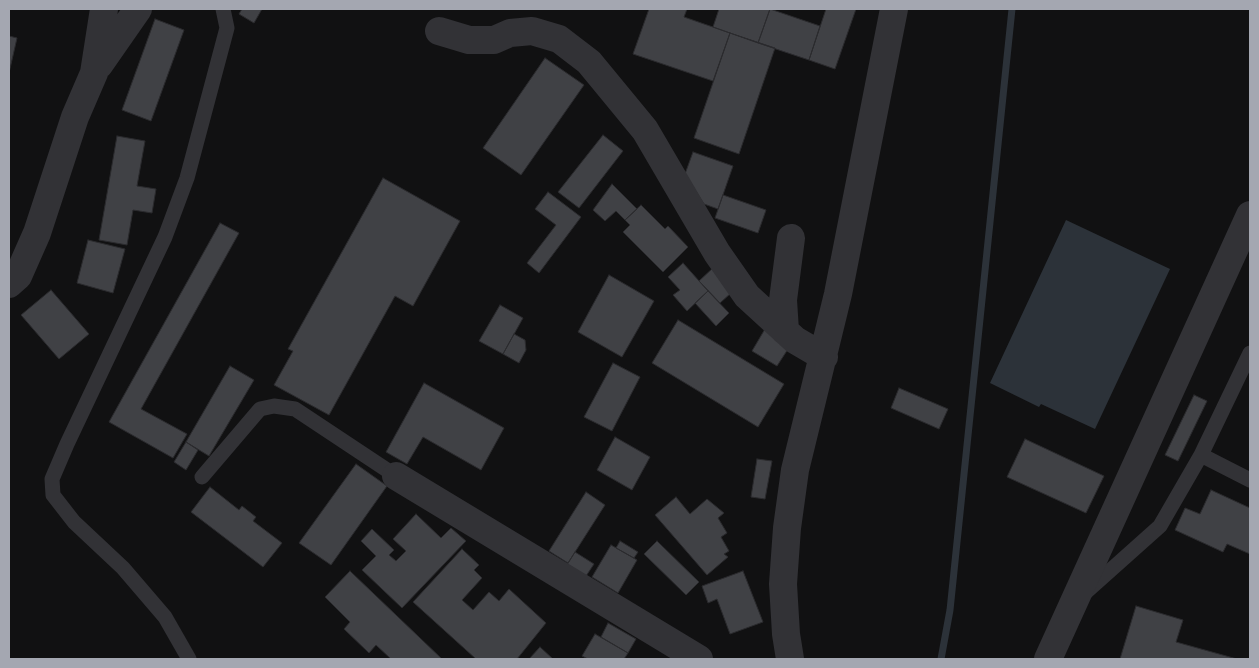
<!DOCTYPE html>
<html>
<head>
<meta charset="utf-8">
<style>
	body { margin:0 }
	#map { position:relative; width:1259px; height:668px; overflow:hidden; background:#111112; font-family:"Open Sans",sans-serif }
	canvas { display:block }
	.frame { position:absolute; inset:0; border:10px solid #a4a7b1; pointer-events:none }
</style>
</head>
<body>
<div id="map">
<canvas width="1259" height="668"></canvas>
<div class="frame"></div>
</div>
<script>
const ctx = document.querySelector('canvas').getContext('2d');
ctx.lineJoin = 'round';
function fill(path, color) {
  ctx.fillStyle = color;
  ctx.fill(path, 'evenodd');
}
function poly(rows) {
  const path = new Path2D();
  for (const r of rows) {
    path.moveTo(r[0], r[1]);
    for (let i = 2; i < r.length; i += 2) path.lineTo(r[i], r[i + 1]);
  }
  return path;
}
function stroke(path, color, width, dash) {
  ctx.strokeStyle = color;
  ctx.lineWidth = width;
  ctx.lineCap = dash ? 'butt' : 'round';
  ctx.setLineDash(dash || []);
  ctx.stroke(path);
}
const water = poly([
	[1066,220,1170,269,1095,429,1041,404,1039,407,990,383]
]);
const stream = poly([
	[941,659,950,610,1012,9]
]);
const building = poly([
	[242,9,262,9,254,23,239,14,242,9],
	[649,9,687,9,684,17,730,33,713,81,633,54,649,9],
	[719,9,770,9,758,43,713,27,719,9],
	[770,9,820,26,809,60,758,43,770,9],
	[826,9,856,9,835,69,809,60,826,9],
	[155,19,184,30,151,121,122,110,155,19],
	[730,33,775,48,739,154,694,138,730,33],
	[9,36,17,38,9,73,9,36],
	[545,58,584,85,521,175,483,148,545,58],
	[603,135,623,151,579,208,558,192,603,135],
	[117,136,145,141,137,186,156,189,152,213,133,210,127,245,99,240,117,136],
	[693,152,733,166,718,209,704,204,685,174,693,152],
	[383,178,460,221,413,306,395,296,329,415,274,385,293,351,288,349,383,178],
	[612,184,637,209,625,220,616,211,605,221,593,210,612,184],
	[548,192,581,217,539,273,527,263,556,225,535,209,548,192],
	[723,195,766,210,758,233,715,218,723,195],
	[641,205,665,229,668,226,688,247,663,272,623,232,630,225,625,220,641,205],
	[220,223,239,233,141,409,187,434,173,458,109,422,220,223],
	[88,240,125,249,113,293,77,283,88,240],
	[683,263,708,291,687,311,673,295,680,290,668,277,683,263],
	[714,267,731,293,720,303,699,281,714,267],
	[609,275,654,301,622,357,578,332,609,275],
	[51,290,89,334,59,359,21,315,51,290],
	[708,291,729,313,716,326,695,303,708,291],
	[500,305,523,318,503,354,479,341,500,305],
	[678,320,784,384,758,427,652,363,678,320],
	[765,329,788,349,777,366,752,351,765,329],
	[514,334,525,340,526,350,519,363,503,354,514,334],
	[613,363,640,377,612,431,584,417,613,363],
	[230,366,254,380,209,456,186,442,230,366],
	[424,383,504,428,481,470,423,437,407,464,386,452,424,383],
	[899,388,948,409,939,429,891,408,899,388],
	[1194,395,1207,401,1178,461,1165,455,1194,395],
	[615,437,650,457,632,490,597,470,615,437],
	[1025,439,1104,476,1086,513,1007,477,1025,439],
	[186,442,198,450,186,470,174,462,186,442],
	[757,459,772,461,765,499,751,497,757,459],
	[356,464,387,486,331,565,299,543,356,464],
	[210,487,239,510,242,506,256,517,253,521,282,543,263,567,191,512,210,487],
	[1211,490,1250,508,1250,554,1227,544,1223,552,1175,530,1185,508,1200,514,1211,490],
	[586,492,605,505,568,563,549,551,586,492],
	[676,497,690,514,707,499,724,513,718,518,727,533,721,537,729,551,724,554,728,557,707,575,655,515,676,497],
	[416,514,441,538,451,528,466,541,402,608,362,570,376,556,361,541,372,529,394,550,389,555,396,561,406,551,393,539,416,514],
	[620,541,638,552,634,558,616,548,620,541],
	[657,541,699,582,686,595,644,554,657,541],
	[611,545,637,560,618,593,592,577,611,545],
	[462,549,479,565,474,570,482,578,462,600,473,610,489,592,499,601,509,589,546,623,517,659,476,659,413,602,462,549],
	[575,552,594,564,584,579,565,568,575,552],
	[350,571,442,659,391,659,376,645,369,653,344,629,350,622,325,597,350,571],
	[743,571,763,622,730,634,717,599,708,603,702,586,743,571],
	[1136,606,1183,620,1176,642,1237,659,1120,659,1136,606],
	[608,623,636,639,628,653,601,637,608,623],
	[595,634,628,653,624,659,588,659,582,656,595,634],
	[540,647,553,659,529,659,540,647]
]);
const lane = poly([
	[1201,455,1250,480],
	[202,477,260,409,274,406,295,409,396,476],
	[1085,593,1160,526,1201,455,1250,353],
	[189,659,165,617,123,568,74,522,53,495,52,479,67,444,165,237,187,178,227,28,223,9]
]);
const street = poly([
	[439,31,469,40,494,40,510,33,532,31,559,39,589,62,645,130,717,253,747,296,795,340,824,357],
	[99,65,138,9],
	[9,284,18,276,37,233,75,117,94,73,104,9],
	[785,331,783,300,791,238],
	[396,476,699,659],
	[790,659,786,634,783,584,787,528,795,470,838,294,894,9],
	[1048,659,1250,215]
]);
fill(water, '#2c3239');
stroke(stream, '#2c3239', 7);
fill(building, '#404145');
stroke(building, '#2b2b2e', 1);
stroke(lane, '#323236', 15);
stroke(street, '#323236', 28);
</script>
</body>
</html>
